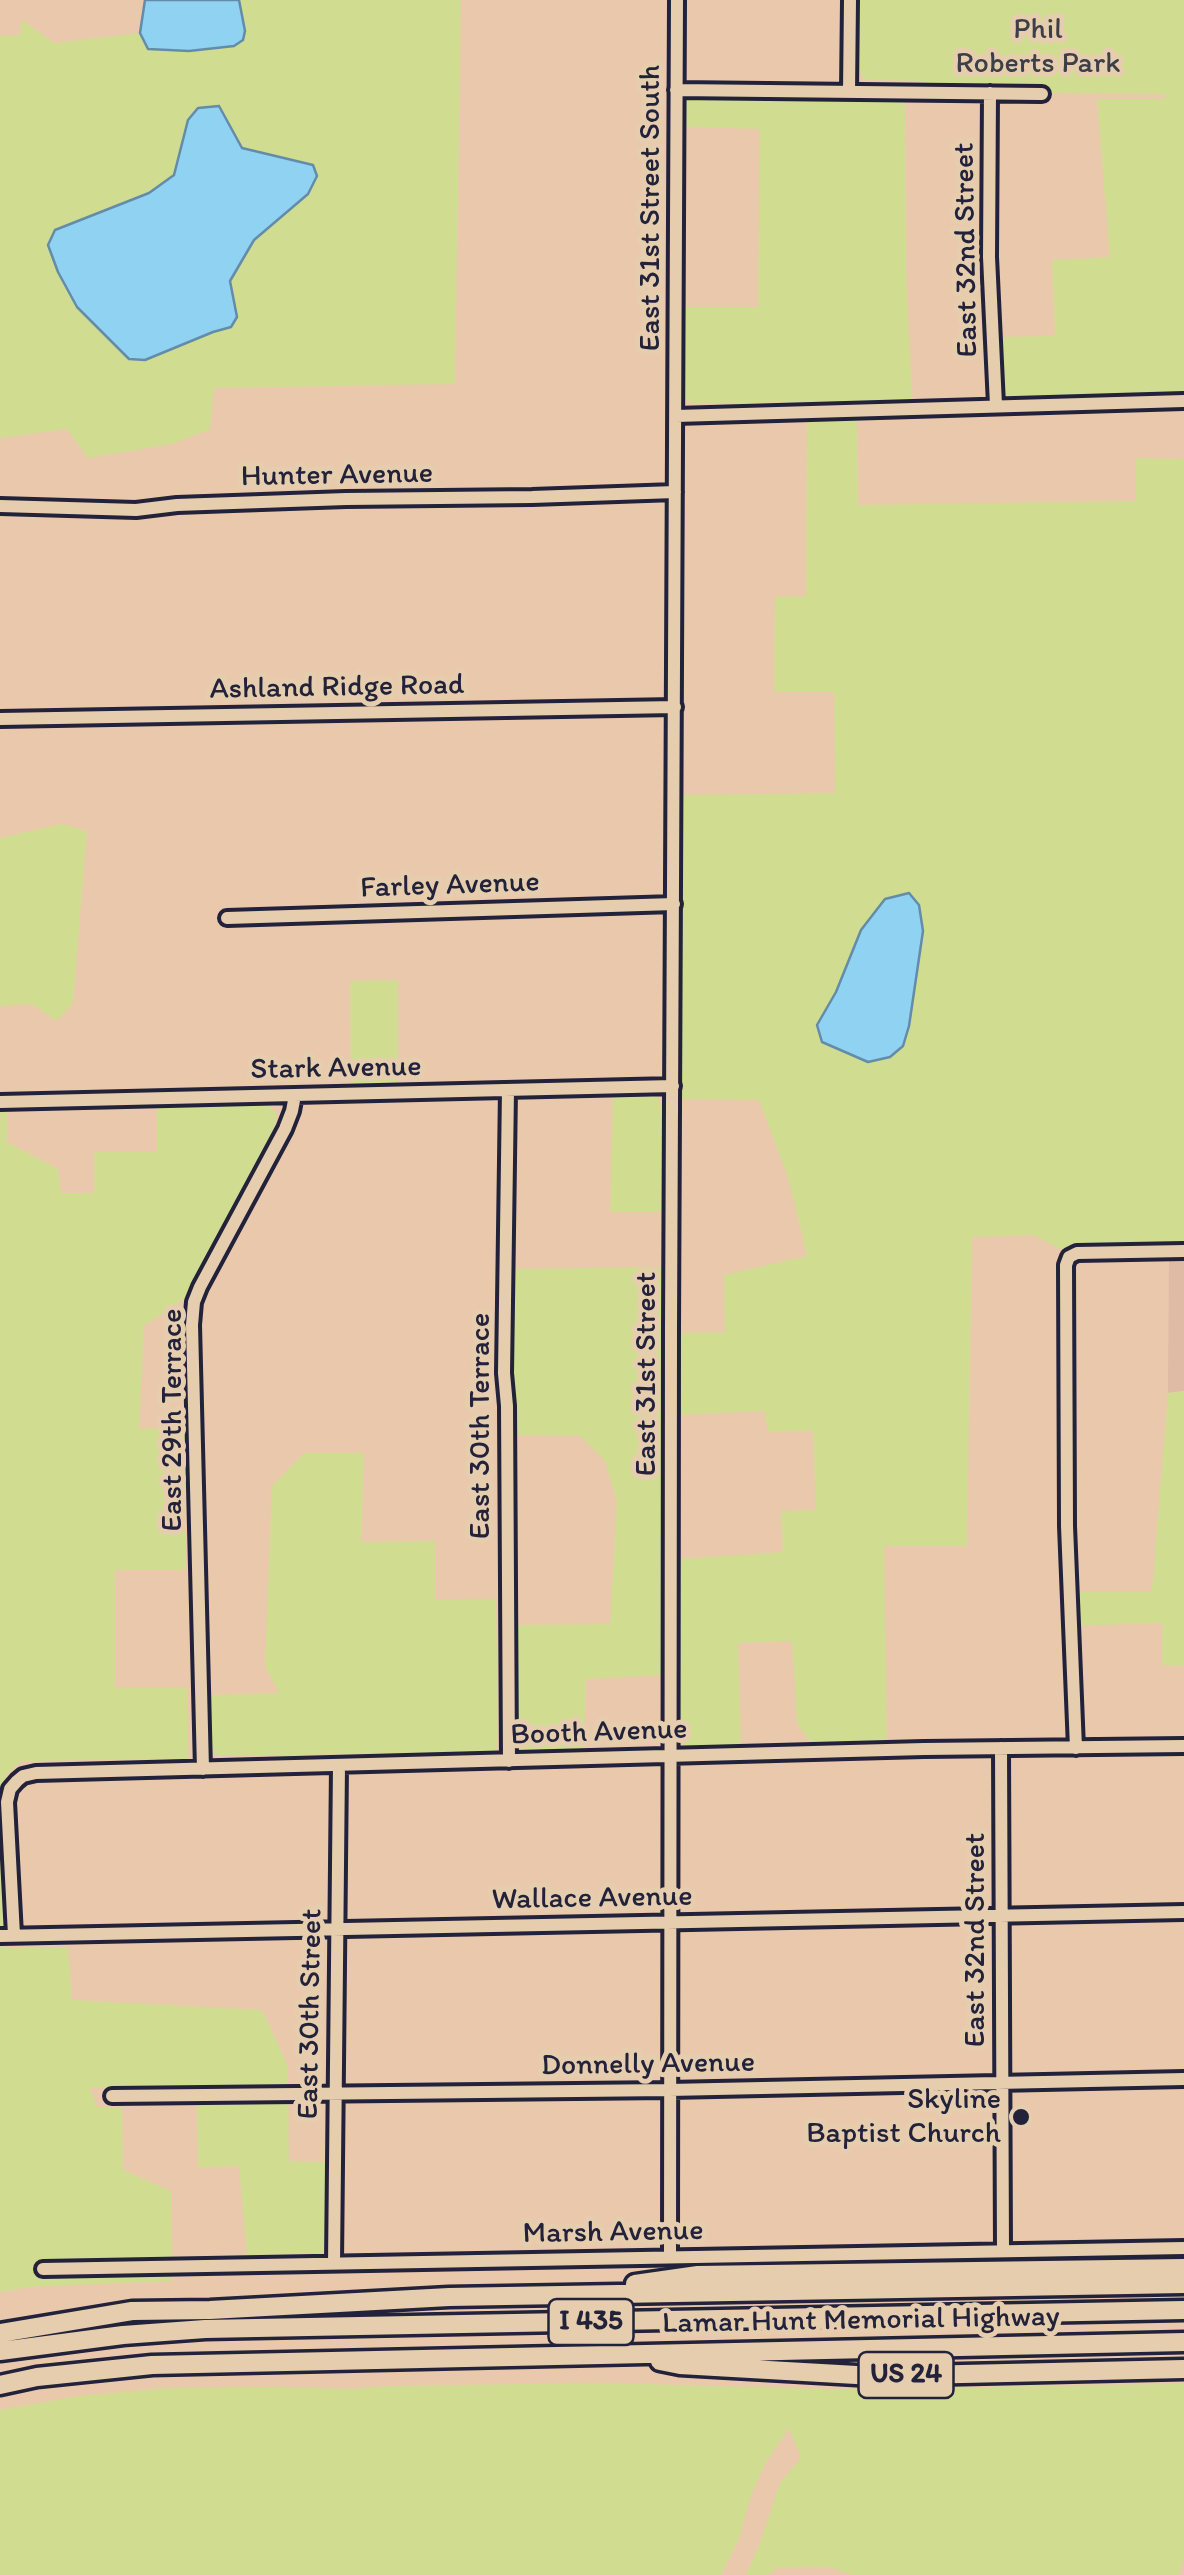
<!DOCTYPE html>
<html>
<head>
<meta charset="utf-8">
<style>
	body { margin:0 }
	canvas { display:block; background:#eac8ac }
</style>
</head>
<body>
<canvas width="1184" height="2575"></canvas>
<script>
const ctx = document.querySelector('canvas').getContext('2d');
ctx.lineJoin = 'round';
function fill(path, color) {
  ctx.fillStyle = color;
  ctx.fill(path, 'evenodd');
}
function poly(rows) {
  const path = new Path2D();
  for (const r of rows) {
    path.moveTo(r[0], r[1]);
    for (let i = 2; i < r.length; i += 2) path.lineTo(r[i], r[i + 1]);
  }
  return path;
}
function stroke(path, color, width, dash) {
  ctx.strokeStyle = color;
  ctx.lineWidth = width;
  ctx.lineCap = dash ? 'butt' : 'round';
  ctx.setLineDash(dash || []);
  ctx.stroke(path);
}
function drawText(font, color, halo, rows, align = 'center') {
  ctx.font = font + ' Itim,sans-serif';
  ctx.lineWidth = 10;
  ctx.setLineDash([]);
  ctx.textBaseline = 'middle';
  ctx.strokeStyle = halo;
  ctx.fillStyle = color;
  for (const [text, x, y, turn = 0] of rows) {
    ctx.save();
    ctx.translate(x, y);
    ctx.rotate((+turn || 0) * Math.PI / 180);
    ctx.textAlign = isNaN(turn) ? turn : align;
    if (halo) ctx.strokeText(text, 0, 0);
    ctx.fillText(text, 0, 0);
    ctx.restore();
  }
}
const built = poly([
	[1169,1258,1184,1258,1184,1391,1168,1393]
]);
const green = poly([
	[239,0,461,0,455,384,214,388,210,429,172,444,88,458,67,429,0,438,0,36,20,35,22,20,54,43,140,33,148,49,189,51,234,46,245,31],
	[242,148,293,160,308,194,255,240,230,281,237,317,231,327,213,332,173,350,55,230,149,193,174,175,182,149],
	[859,0,1184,0,1184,395,1012,399,1005,397,1002,389,1001,337,1055,336,1052,260,1110,257,1097,99,1164,99,1166,94,920,92,921,81,868,80,861,76,858,58],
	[690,96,905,97,906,272,912,400,693,404,685,399,681,389,681,307,758,307,760,129,683,127,684,101],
	[807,416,857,416,858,505,1136,501,1136,458,1184,459,1184,1244,1079,1246,1063,1250,1033,1235,972,1237,967,1546,884,1546,887,1744,813,1746,797,1724,792,1641,738,1643,741,1746,689,1748,683,1744,679,1734,678,1559,783,1552,781,1511,816,1510,813,1431,768,1432,764,1411,677,1415,677,1333,725,1332,724,1275,807,1256,789,1180,759,1100,679,1099,683,795,835,793,834,692,774,692,775,597,806,596],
	[61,824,87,831,73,1003,57,1021,32,1004,0,1006,0,838],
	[398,980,398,1084,351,1085,350,981],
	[613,1093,653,1094,659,1098,665,1125,665,1212,610,1212],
	[259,1101,269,1105,277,1114,273,1132,184,1299,144,1326,139,1429,186,1427,186,1570,115,1570,115,1688,188,1688,188,1759,22,1761,6,1775,0,1792,0,1111,7,1111,7,1142,58,1169,61,1193,94,1193,94,1152,157,1152,157,1104],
	[664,1267,666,1675,586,1679,584,1752,518,1753,514,1747,513,1625,610,1624,617,1501,605,1461,580,1436,510,1435,511,1269],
	[1184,1391,1184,1666,1162,1665,1162,1623,1077,1626,1075,1592,1152,1592,1168,1393],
	[304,1453,364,1453,361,1542,435,1541,435,1600,496,1599,498,1742,495,1752,218,1756,212,1750,211,1695,279,1693,265,1666,272,1486],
	[0,1852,4,1947,68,1947,72,2000,262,2010,288,2066,289,2161,326,2162,325,2253,247,2255,239,2166,198,2168,197,2106,183,2087,90,2088,97,2107,122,2107,123,2170,171,2191,172,2281,28,2287,0,2292],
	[601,2383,834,2389,1184,2384,1184,2555,1179,2575,851,2575,830,2567,777,2568,768,2575,746,2575,761,2540,780,2483,801,2458,789,2428,766,2462,751,2495,739,2539,721,2575,0,2575,0,2410,78,2396,167,2388,275,2387,352,2389,387,2386]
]);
const water = poly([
	[145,0,239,0,245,31,243,40,234,46,189,51,148,49,140,33,145,0],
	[219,106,242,148,313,165,317,176,308,194,254,240,230,281,237,317,231,327,213,332,145,360,129,359,77,307,58,272,48,245,55,230,149,193,174,175,188,120,198,108,219,106],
	[909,893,919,905,923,931,909,1026,903,1046,890,1057,868,1062,822,1042,817,1025,836,992,861,930,885,899,909,893]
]);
const minor = poly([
	[676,90,1042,94],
	[849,92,850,0],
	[990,93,989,257,996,405],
	[676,416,1184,401],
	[0,506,136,510,177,505,346,499,532,497,675,492],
	[0,719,675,707],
	[227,918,674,904],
	[508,1090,504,1373,507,1406,509,1761],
	[0,1102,673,1086],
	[1001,1748,1003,2251],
	[1076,1748,1067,1526,1066,1265,1069,1257,1077,1253,1184,1251],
	[203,1769,192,1325,194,1302,200,1287,285,1129,292,1111,295,1095],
	[14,1935,7,1802,10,1789,17,1781,23,1776,36,1773,924,1749,1184,1746],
	[0,1936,1184,1912],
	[112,2096,669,2090,1184,2079],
	[670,2257,671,1324,677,0],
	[334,2263,339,1765],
	[43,2269,1184,2248]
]);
const highway = poly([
	[635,2284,698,2275,1184,2268],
	[0,2333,132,2311,210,2310,449,2297,1184,2284],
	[0,2351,123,2335,205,2329,1184,2310],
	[660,2361,680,2365,874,2376,1184,2369],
	[0,2385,37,2377,152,2365,1184,2342]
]);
const markers = [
	[1021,2117,10,"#22223b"]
];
const shields = [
	[591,2322,85],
	[906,2375,95]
];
const shieldNames = [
	["I 435",591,2322],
	["US 24",906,2375]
];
const parkNames = [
	["Phil",1038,30],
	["Roberts Park",1038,64]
];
const streetNames = [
	["East 31st Street South",651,208,-90],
	["East 32nd Street",967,250,-91],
	["Hunter Avenue",337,476,-1],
	["Ashland Ridge Road",337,688,-1],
	["Farley Avenue",450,886,-2],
	["Stark Avenue",336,1069,-1],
	["East 31st Street",647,1374,-90],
	["East 29th Terrace",173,1420,-90],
	["East 30th Terrace",481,1426,-90],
	["Booth Avenue",599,1733,-2],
	["Wallace Avenue",592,1899,-1],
	["East 32nd Street",976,1940,-90],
	["East 30th Street",311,2014,-89],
	["Donnelly Avenue",648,2065,-1],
	["Marsh Avenue",613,2233,-1],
	["Lamar Hunt Memorial Highway",861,2321,-1]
];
const poiNames = [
	["Skyline",1001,2100],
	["Baptist Church",1001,2134]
];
fill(built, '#dfbaa4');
fill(green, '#d0dd91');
fill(water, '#90d2f2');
stroke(water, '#648ca9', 2.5);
stroke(minor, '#22223b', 20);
stroke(highway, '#22223b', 25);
stroke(minor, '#e6cdae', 12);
stroke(highway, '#e6cdae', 18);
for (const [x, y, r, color] of markers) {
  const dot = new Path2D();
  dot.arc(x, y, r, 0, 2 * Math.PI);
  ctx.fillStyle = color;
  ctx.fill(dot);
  stroke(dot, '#e6cdae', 4);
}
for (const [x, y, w] of shields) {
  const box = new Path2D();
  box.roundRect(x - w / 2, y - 23, w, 46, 8);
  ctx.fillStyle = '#e6cdae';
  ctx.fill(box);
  stroke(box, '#22223b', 2.5);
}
drawText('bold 28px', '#22223b', null, shieldNames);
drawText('30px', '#3c3e48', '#e6cdae', parkNames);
drawText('30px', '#22223b', '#e6cdae', streetNames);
drawText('30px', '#22223b', '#e6cdae', poiNames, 'right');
</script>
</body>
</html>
